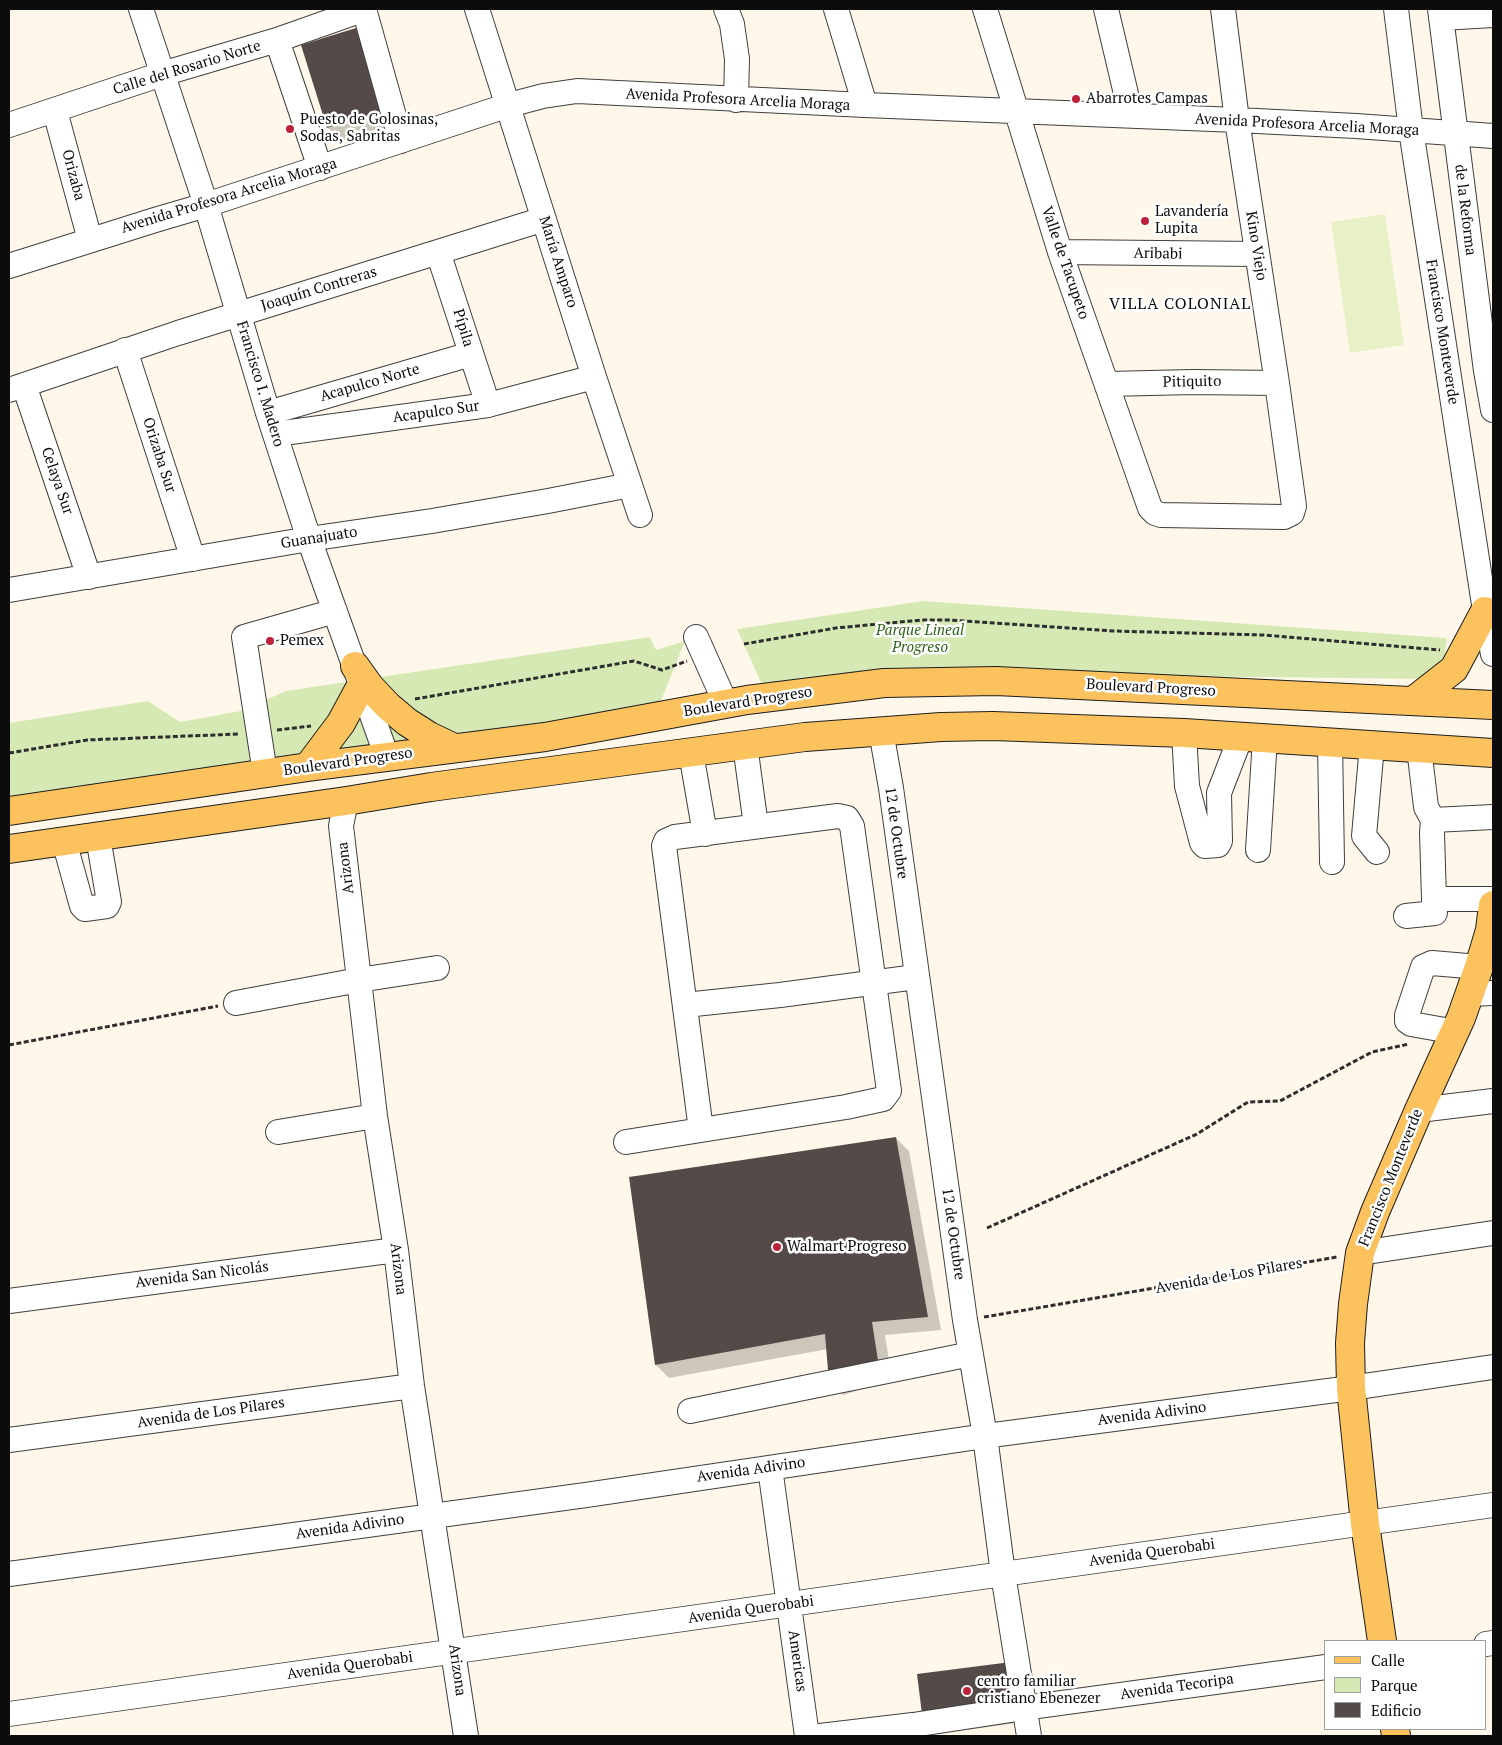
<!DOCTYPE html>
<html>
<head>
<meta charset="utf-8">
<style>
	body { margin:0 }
	#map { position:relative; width:1502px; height:1745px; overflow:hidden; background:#fff8ea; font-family:"PT Serif",serif }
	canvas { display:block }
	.frame { position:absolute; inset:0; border:10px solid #0c0c0c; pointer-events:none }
	.legend { position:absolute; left:1324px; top:1640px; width:162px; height:90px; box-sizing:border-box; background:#fff; border:1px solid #9e9e9e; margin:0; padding:6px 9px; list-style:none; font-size:15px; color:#0c0c0c }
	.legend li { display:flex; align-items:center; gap:10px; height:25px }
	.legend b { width:25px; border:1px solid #9e9e9e }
</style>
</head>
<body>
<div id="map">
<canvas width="1502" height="1745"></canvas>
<div class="frame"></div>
<ul class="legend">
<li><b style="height:6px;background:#fbc25e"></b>Calle</li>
<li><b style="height:14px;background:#d6e9b4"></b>Parque</li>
<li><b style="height:14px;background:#544b48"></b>Edificio</li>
</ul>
</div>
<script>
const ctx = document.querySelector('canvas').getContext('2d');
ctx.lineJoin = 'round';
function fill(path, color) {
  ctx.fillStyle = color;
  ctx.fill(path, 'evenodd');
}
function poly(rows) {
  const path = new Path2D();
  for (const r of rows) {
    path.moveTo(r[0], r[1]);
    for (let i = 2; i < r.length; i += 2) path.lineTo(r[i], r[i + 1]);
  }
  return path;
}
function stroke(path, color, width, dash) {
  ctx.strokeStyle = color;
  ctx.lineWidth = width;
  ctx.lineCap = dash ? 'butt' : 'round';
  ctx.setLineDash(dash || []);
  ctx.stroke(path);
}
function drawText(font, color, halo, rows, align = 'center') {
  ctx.font = font + ' "PT Serif",serif';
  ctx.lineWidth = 5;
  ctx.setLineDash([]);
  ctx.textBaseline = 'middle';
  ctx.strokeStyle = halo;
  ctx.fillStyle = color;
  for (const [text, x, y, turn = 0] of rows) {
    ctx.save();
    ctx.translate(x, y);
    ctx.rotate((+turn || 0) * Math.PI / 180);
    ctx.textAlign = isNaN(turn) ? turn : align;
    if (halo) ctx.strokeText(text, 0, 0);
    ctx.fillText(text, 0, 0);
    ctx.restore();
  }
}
const green = poly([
	[923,601,1447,638,1444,658,1431,679,990,674,764,689,737,629],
	[650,637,656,650,685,641,656,713,9,806,9,723,148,701,180,722,241,711,286,691]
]);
const pitch = poly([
	[1385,214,1404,345,1350,353,1331,222]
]);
const shadow = poly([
	[356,29,369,42,395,124,342,141,328,128],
	[896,1138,909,1151,941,1330,885,1335,892,1380,843,1395,830,1382,828,1349,669,1378,656,1365],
	[924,1721,1031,1721,937,1734]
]);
const building = poly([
	[356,28,382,111,327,128,301,45],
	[896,1137,928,1317,872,1322,879,1367,829,1382,825,1334,655,1365,629,1177],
	[1011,1662,1018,1708,923,1722,917,1674]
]);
const path = poly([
	[744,644,836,628,922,620,950,620,1113,631,1264,635,1440,650],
	[415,699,634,661,662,670,687,661],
	[277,730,311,726],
	[9,753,87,740,239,734],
	[9,1045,218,1006],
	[987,1228,1197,1134,1248,1102,1280,1101,1372,1052,1409,1044],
	[984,1317,1337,1257]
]);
const minor = poly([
	[141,9,206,205,268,413,309,539,387,757],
	[364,9,401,141],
	[477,9,594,377,640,515],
	[726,9,732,24,737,59,736,100],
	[836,9,865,105],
	[985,9,1060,252,1150,508,1155,513,1161,515,1284,517,1292,513,1294,506,1277,383,1237,120,1223,9],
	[1106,9,1131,115],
	[1396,9,1411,130,1485,611,1493,654],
	[1440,9,1486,371,1493,410],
	[1441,18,1493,15],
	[277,40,320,168],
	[55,111,90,240],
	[9,125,162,74,277,40,365,9],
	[438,252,488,405],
	[1060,252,1257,254],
	[9,266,155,220,206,205,509,105,543,96,577,91,865,105,1237,120,1356,126,1493,136],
	[125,350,193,559],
	[1107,384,1193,382,1277,383],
	[24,385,89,577],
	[9,390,178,333,544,219],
	[268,413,471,354],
	[276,434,488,405,594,377],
	[9,590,309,539,432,521,548,501,630,485],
	[696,637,726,704],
	[881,731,891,788,965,1320,985,1436,1003,1574,1029,1736],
	[1184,733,1187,786,1202,843,1205,846,1218,845,1220,841,1219,793,1241,736],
	[1330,742,1332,862],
	[745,745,756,826],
	[1372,745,1364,836,1377,852],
	[1419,748,1426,807,1433,820],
	[691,753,705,834],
	[265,773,244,637,335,611],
	[346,801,341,826,375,1116,396,1250,412,1386,466,1736],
	[838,816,847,818,852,826,889,1091,883,1099,846,1107,701,1130,664,846,666,841,675,837,838,816],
	[1493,817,1433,820,1432,833,1434,899,1493,899],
	[64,841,82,906,85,909,107,906,109,902,98,837],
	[1258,850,1265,738],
	[1406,916,1435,913,1434,899],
	[1469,994,1493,993],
	[236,1003,359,980,437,968],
	[685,1005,780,995,916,977],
	[1456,1032,1411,1024,1407,1021,1407,1015,1423,967,1432,963,1479,967],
	[1419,1110,1493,1101],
	[278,1132,375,1116],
	[626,1142,701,1130],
	[1360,1253,1493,1233],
	[9,1301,396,1250],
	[690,1411,971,1354],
	[9,1440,412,1386],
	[770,1468,807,1736],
	[9,1574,586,1495,985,1436,1351,1388,1493,1367],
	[1486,1644,1493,1643],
	[9,1714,1493,1505],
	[820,1736,913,1725,1024,1708,1326,1667]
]);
const major = poly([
	[355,666,370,687,388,706,407,722,429,736,452,747],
	[1413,701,1454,669,1485,611],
	[308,767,341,723,361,686],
	[9,811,308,767,545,737,747,700,884,683,996,681,1493,705],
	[9,849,346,801,431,787,805,737,941,727,993,726,1184,733,1493,753],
	[1382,1641,1365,1524,1351,1388,1350,1343,1353,1304,1360,1253,1375,1212,1419,1110,1461,1018,1479,967,1490,930,1493,905],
	[1395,1729,1396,1736]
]);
const markers = [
	[1076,99,5,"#be213c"],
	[290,129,5,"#be213c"],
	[1145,221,5,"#be213c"],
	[270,641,5,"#be213c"],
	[777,1247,5,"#be213c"],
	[967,1691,5,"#be213c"]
];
const streetNames = [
	["Calle del Rosario Norte",187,68,-17],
	["Avenida Profesora Arcelia Moraga",738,100,3],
	["Avenida Profesora Arcelia Moraga",1307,125,3],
	["Orizaba",73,175,75],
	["Avenida Profesora Arcelia Moraga",229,196,-17],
	["de la Reforma",1465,210,83],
	["Kino Viejo",1256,246,81],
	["Aribabi",1158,254,1],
	["María Amparo",558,262,72],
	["Valle de Tacupeto",1065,263,71],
	["Joaquín Contreras",319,289,-17],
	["Pípila",463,328,73],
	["Francisco Monteverde",1442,332,81],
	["Pitiquito",1192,382,-1],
	["Acapulco Norte",370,383,-16],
	["Francisco I. Madero",260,384,73],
	["Acapulco Sur",436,412,-8],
	["Orizaba Sur",159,455,72],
	["Celaya Sur",57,481,71],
	["Guanajuato",319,538,-9],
	["Boulevard Progreso",1151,688,3],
	["Boulevard Progreso",748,702,-9],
	["Boulevard Progreso",348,762,-8],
	["12 de Octubre",896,833,82],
	["Arizona",346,868,-97],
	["Francisco Monteverde",1391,1178,-68],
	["12 de Octubre",953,1234,82],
	["Arizona",398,1269,83],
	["Avenida San Nicolás",202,1275,-7],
	["Avenida de Los Pilares",1229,1276,-10],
	["Avenida de Los Pilares",211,1413,-8],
	["Avenida Adivino",1152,1414,-7],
	["Avenida Adivino",751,1470,-8],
	["Avenida Adivino",350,1527,-8],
	["Avenida Querobabi",1152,1553,-8],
	["Avenida Querobabi",751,1610,-8],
	["Americas",797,1661,82],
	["Avenida Querobabi",350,1666,-8],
	["Arizona",457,1670,82],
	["Avenida Tecoripa",1177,1687,-8]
];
const poiNames = [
	["Abarrotes Campas",1086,99],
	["Puesto de Golosinas,",300,120],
	["Sodas, Sabritas",300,137],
	["Lavandería",1155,212],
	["Lupita",1155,229],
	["Pemex",280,641],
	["Walmart Progreso",787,1247],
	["centro familiar",977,1682],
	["cristiano Ebenezer",977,1699]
];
const parkNames = [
	["Parque Lineal",920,631],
	["Progreso",920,648]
];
const neighbourhoodNames = [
	["VILLA COLONIAL",1180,304]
];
fill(green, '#d6e9b4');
fill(pitch, '#e7f0c6');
fill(shadow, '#0003');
fill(building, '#544b48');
stroke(minor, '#3f3f3f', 26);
stroke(major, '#1d1d1d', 30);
stroke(path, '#2e2e2e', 3, [5, 2.5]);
stroke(minor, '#fff', 24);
stroke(major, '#fbc25e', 28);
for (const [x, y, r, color] of markers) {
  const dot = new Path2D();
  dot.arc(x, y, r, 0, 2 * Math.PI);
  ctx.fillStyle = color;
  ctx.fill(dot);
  stroke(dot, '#fff', 2);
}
drawText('15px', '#0c0c0c', '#fff', streetNames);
drawText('15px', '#0c0c0c', '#fff', poiNames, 'left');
drawText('italic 15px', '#33641b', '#fff', parkNames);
ctx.letterSpacing = '1px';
drawText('16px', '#0c0c0c', '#fff', neighbourhoodNames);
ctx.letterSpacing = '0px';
</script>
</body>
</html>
